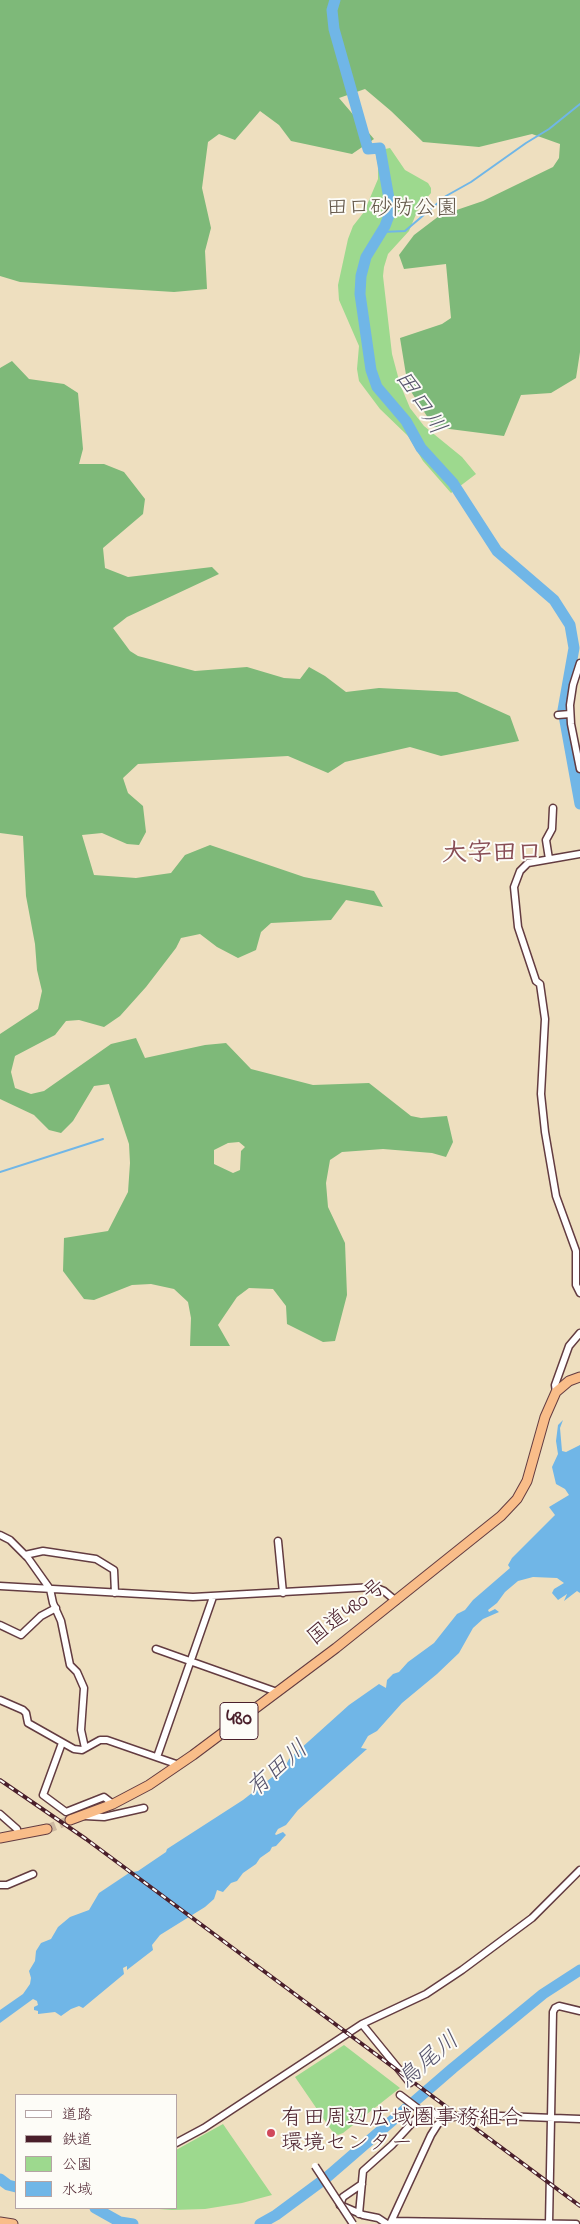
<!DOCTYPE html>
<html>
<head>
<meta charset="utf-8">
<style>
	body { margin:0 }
	#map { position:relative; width:580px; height:2224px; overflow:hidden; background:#eedfbf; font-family:"Indie Flower","Klee One",sans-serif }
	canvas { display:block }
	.legend { position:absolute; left:15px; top:2094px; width:162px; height:115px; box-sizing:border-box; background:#fdfcf7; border:1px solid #b5a4a5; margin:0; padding:6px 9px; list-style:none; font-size:15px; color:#4a1f2b }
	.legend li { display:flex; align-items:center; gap:10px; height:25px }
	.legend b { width:25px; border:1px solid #b5a4a5 }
</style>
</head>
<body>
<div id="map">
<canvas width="580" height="2224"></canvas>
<ul class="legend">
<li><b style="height:6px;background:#fff"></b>道路</li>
<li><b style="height:6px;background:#4a1f2b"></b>鉄道</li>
<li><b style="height:14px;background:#9dd98e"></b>公園</li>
<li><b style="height:14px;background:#70b6e7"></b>水域</li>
</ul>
</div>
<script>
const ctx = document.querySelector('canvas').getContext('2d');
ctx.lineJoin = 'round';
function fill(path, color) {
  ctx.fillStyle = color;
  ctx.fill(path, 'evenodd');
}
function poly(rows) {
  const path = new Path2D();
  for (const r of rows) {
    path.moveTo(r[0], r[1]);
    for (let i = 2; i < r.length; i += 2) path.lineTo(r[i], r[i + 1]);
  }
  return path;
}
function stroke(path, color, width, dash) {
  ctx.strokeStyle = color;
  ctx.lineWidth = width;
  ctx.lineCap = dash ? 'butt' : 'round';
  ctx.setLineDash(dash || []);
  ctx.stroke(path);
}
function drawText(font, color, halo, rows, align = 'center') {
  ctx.font = font + ' "Indie Flower","Klee One",sans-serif';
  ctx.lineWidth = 4;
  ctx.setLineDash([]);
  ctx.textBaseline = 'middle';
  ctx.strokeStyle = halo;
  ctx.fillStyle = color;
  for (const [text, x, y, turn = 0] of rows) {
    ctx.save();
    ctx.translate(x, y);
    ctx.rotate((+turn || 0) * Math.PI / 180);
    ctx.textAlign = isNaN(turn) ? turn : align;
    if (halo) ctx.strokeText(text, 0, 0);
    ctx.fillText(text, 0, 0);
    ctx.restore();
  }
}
const green = poly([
	[390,148,405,170,428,183,431,188,431,193,419,207,409,231,388,254,384,267,383,276,392,354,400,384,410,408,424,426,462,457,476,474,451,493,423,461,408,436,380,409,359,381,357,369,359,346,339,300,338,285,348,239,353,226,364,212,378,179,378,165,375,151],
	[344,2045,400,2088,343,2133,338,2135,332,2131,295,2077],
	[223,2124,272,2195,242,2203,205,2209,172,2210,146,2208,176,2208,176,2150]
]);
const forest = poly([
	[0,0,580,0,580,352,576,378,551,393,521,395,504,436,434,427,408,387,400,338,442,324,451,318,446,264,404,269,399,255,414,235,439,216,483,201,553,167,559,158,560,144,532,134,479,147,423,142,391,111,365,89,339,98,374,139,352,154,291,141,279,125,260,111,235,140,219,134,208,142,202,188,211,228,205,251,207,289,174,292,110,288,20,282,0,276],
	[12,361,29,379,64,384,78,393,83,449,79,464,104,464,124,472,145,499,143,514,103,548,105,568,128,577,212,567,219,574,127,617,113,628,130,651,138,656,195,671,247,667,284,678,300,679,309,667,325,676,346,692,379,688,457,692,510,716,519,741,441,756,410,747,345,762,328,773,288,756,138,764,123,778,128,793,143,806,146,832,139,845,127,844,102,833,82,835,94,875,136,878,171,873,185,855,210,845,304,877,374,891,383,907,346,900,331,920,271,923,261,932,256,950,238,958,217,947,200,934,181,938,176,948,146,987,120,1016,104,1027,79,1020,66,1021,55,1035,15,1056,11,1072,15,1088,31,1094,44,1091,111,1044,136,1038,145,1058,205,1045,226,1043,251,1069,313,1085,369,1083,411,1116,421,1118,447,1116,453,1142,446,1157,432,1153,383,1149,342,1152,330,1160,326,1183,328,1207,345,1243,347,1295,335,1341,323,1342,287,1324,286,1306,273,1289,249,1288,237,1297,218,1325,230,1346,190,1346,191,1318,188,1302,174,1289,151,1284,132,1285,94,1300,84,1299,63,1271,64,1238,108,1231,128,1192,130,1163,129,1144,109,1084,94,1086,73,1121,61,1133,49,1130,34,1115,0,1099,0,1034,38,1009,42,991,37,970,35,944,26,896,23,836,0,833,0,368],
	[239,1142,245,1147,241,1151,240,1170,233,1173,214,1164,214,1150,228,1143]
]);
const water = poly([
	[563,1420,560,1428,562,1451,566,1452,580,1445,580,1593,577,1591,564,1601,567,1594,558,1600,552,1593,554,1589,564,1583,557,1578,533,1577,518,1581,505,1592,497,1603,488,1610,489,1612,495,1609,499,1612,483,1619,473,1628,459,1653,437,1674,402,1703,377,1731,368,1736,361,1748,367,1749,298,1810,286,1825,278,1829,275,1834,276,1835,283,1832,286,1835,276,1846,272,1847,270,1851,260,1858,256,1864,243,1873,237,1881,231,1883,223,1892,217,1890,214,1899,205,1907,160,1935,152,1945,153,1950,127,1970,127,1966,123,1968,124,1974,83,2008,79,2006,71,2009,61,2016,55,2012,38,2014,38,2011,34,2010,34,2007,38,2005,37,2001,33,1999,0,2023,0,2010,23,1994,30,1984,31,1978,29,1971,35,1961,36,1951,41,1943,51,1939,58,1927,70,1917,89,1910,99,1893,129,1873,138,1871,166,1852,167,1849,243,1800,285,1767,289,1759,349,1705,379,1684,386,1688,387,1680,393,1674,399,1672,408,1662,434,1643,457,1614,465,1610,473,1600,510,1568,508,1565,512,1558,555,1515,549,1507,569,1495,565,1489,556,1484,552,1467,558,1454,556,1441,558,1425]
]);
const stream = poly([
	[382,232,405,231,446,196,471,182,526,143,549,129,580,104],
	[0,1172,103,1139]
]);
const river = poly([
	[335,0,332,10,334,29,368,149,380,148,391,210,385,226,366,257,361,276,360,294,371,370,377,387,406,421,421,448,453,483,497,551,554,600,570,625,574,648,563,710,580,804],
	[0,2179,8,2185,16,2187],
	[95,2208,120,2222,133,2224],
	[260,2224,276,2215,326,2178,453,2068,543,1994,580,1970]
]);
const highwayTunnel = poly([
	[47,1829,70,1820]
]);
const minor = poly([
	[580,663,573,685,570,705,571,724,580,769],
	[558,715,570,714],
	[580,854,528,863,520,871,514,887,518,927,536,981,540,984,545,1019,541,1094,545,1132,556,1196,576,1251,576,1285,580,1293],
	[549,859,546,840,552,829,553,808],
	[556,1392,555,1385,569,1346,580,1333],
	[0,1535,10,1540,28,1558,50,1589,53,1603,61,1621,70,1665,77,1672,84,1688,81,1730,85,1748],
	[278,1541,283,1593],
	[25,1555,43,1551,96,1559,114,1570,115,1593],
	[0,1586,193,1597,374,1587,384,1591,396,1601],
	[0,1625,21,1635,41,1616,56,1608],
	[156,1649,277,1692],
	[0,1700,23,1710,26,1713,28,1723,74,1749,82,1750,100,1740,107,1740,179,1765],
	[62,1743,43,1795,66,1812,104,1797,113,1804],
	[157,1757,213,1597],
	[0,1814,17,1829,18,1834],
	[85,1816,104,1817,144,1808],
	[0,1885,7,1885,33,1874],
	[362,2024,410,2083],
	[400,2095,421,2111,431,2111,444,2120],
	[176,2143,204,2128,362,2024,426,1994,462,1970,532,1918,580,1870],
	[362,2184,343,2197,340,2205,363,2215,378,2218,387,2224],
	[359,2214,363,2171,392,2145,424,2110],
	[392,2221,576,2224],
	[390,2224,431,2135,438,2124,446,2119,458,2116,475,2115,580,2119],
	[549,2224,553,2012,555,2008,559,2006,580,2011]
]);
const highway = poly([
	[70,1820,113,1804,149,1785,193,1755,336,1648,501,1516,517,1499,527,1481,545,1417,556,1392,569,1381,580,1377],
	[0,1838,47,1829],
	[0,2222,13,2224]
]);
const rail = poly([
	[0,1780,86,1839,580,2206]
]);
const minorBridge = poly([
	[315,2166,353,2224]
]);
const markers = [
	[271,2133,5,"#d1495b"]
];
const shields = [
	[239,1721,38]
];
const shieldNames = [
	["480",239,1721]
];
const parkNames = [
	["田口砂防公園",392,210]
];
const streetNames = [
	["国道480号",348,1614,-38]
];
const poiNames = [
	["有田周辺広域圏事務組合",281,2120],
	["環境センター",281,2145]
];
const waterNames = [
	["田口川",418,404,56],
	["有田川",279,1771,-41],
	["鳥尾川",430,2062,-40]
];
const quarterNames = [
	["大字田口",492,856]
];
fill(green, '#9dd98e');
fill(forest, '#7eb979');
fill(water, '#70b6e7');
stroke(stream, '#70b6e7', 2);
stroke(river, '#70b6e7', 11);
stroke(highwayTunnel, '#cdb9a1', 9, [9, 4.5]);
stroke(minor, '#633c41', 9);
stroke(highway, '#633c41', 11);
stroke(minor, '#fff', 6);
stroke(highway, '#f9bd89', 9);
stroke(rail, '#4a1f2b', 4);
stroke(rail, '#fdfcf7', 2, [5.5]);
stroke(minorBridge, '#633c41', 9, []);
stroke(minorBridge, '#fff', 6);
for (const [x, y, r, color] of markers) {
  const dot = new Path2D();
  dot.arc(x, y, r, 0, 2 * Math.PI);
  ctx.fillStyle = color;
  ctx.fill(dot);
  stroke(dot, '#fdfcf7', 2);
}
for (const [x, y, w] of shields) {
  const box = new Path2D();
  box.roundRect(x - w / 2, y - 18.5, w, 37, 4);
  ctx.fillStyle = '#fdfcf7';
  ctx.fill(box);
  stroke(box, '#4a1f2b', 1);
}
drawText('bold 21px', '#4a1f2b', null, shieldNames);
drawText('22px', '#635749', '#fdfcf7', parkNames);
drawText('22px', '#4a1f2b', '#fdfcf7', streetNames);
drawText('22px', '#4a1f2b', '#fdfcf7', poiNames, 'left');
drawText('italic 24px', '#57546d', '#fdfcf7', waterNames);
drawText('bold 25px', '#884d55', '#fdfcf7', quarterNames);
</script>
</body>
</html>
